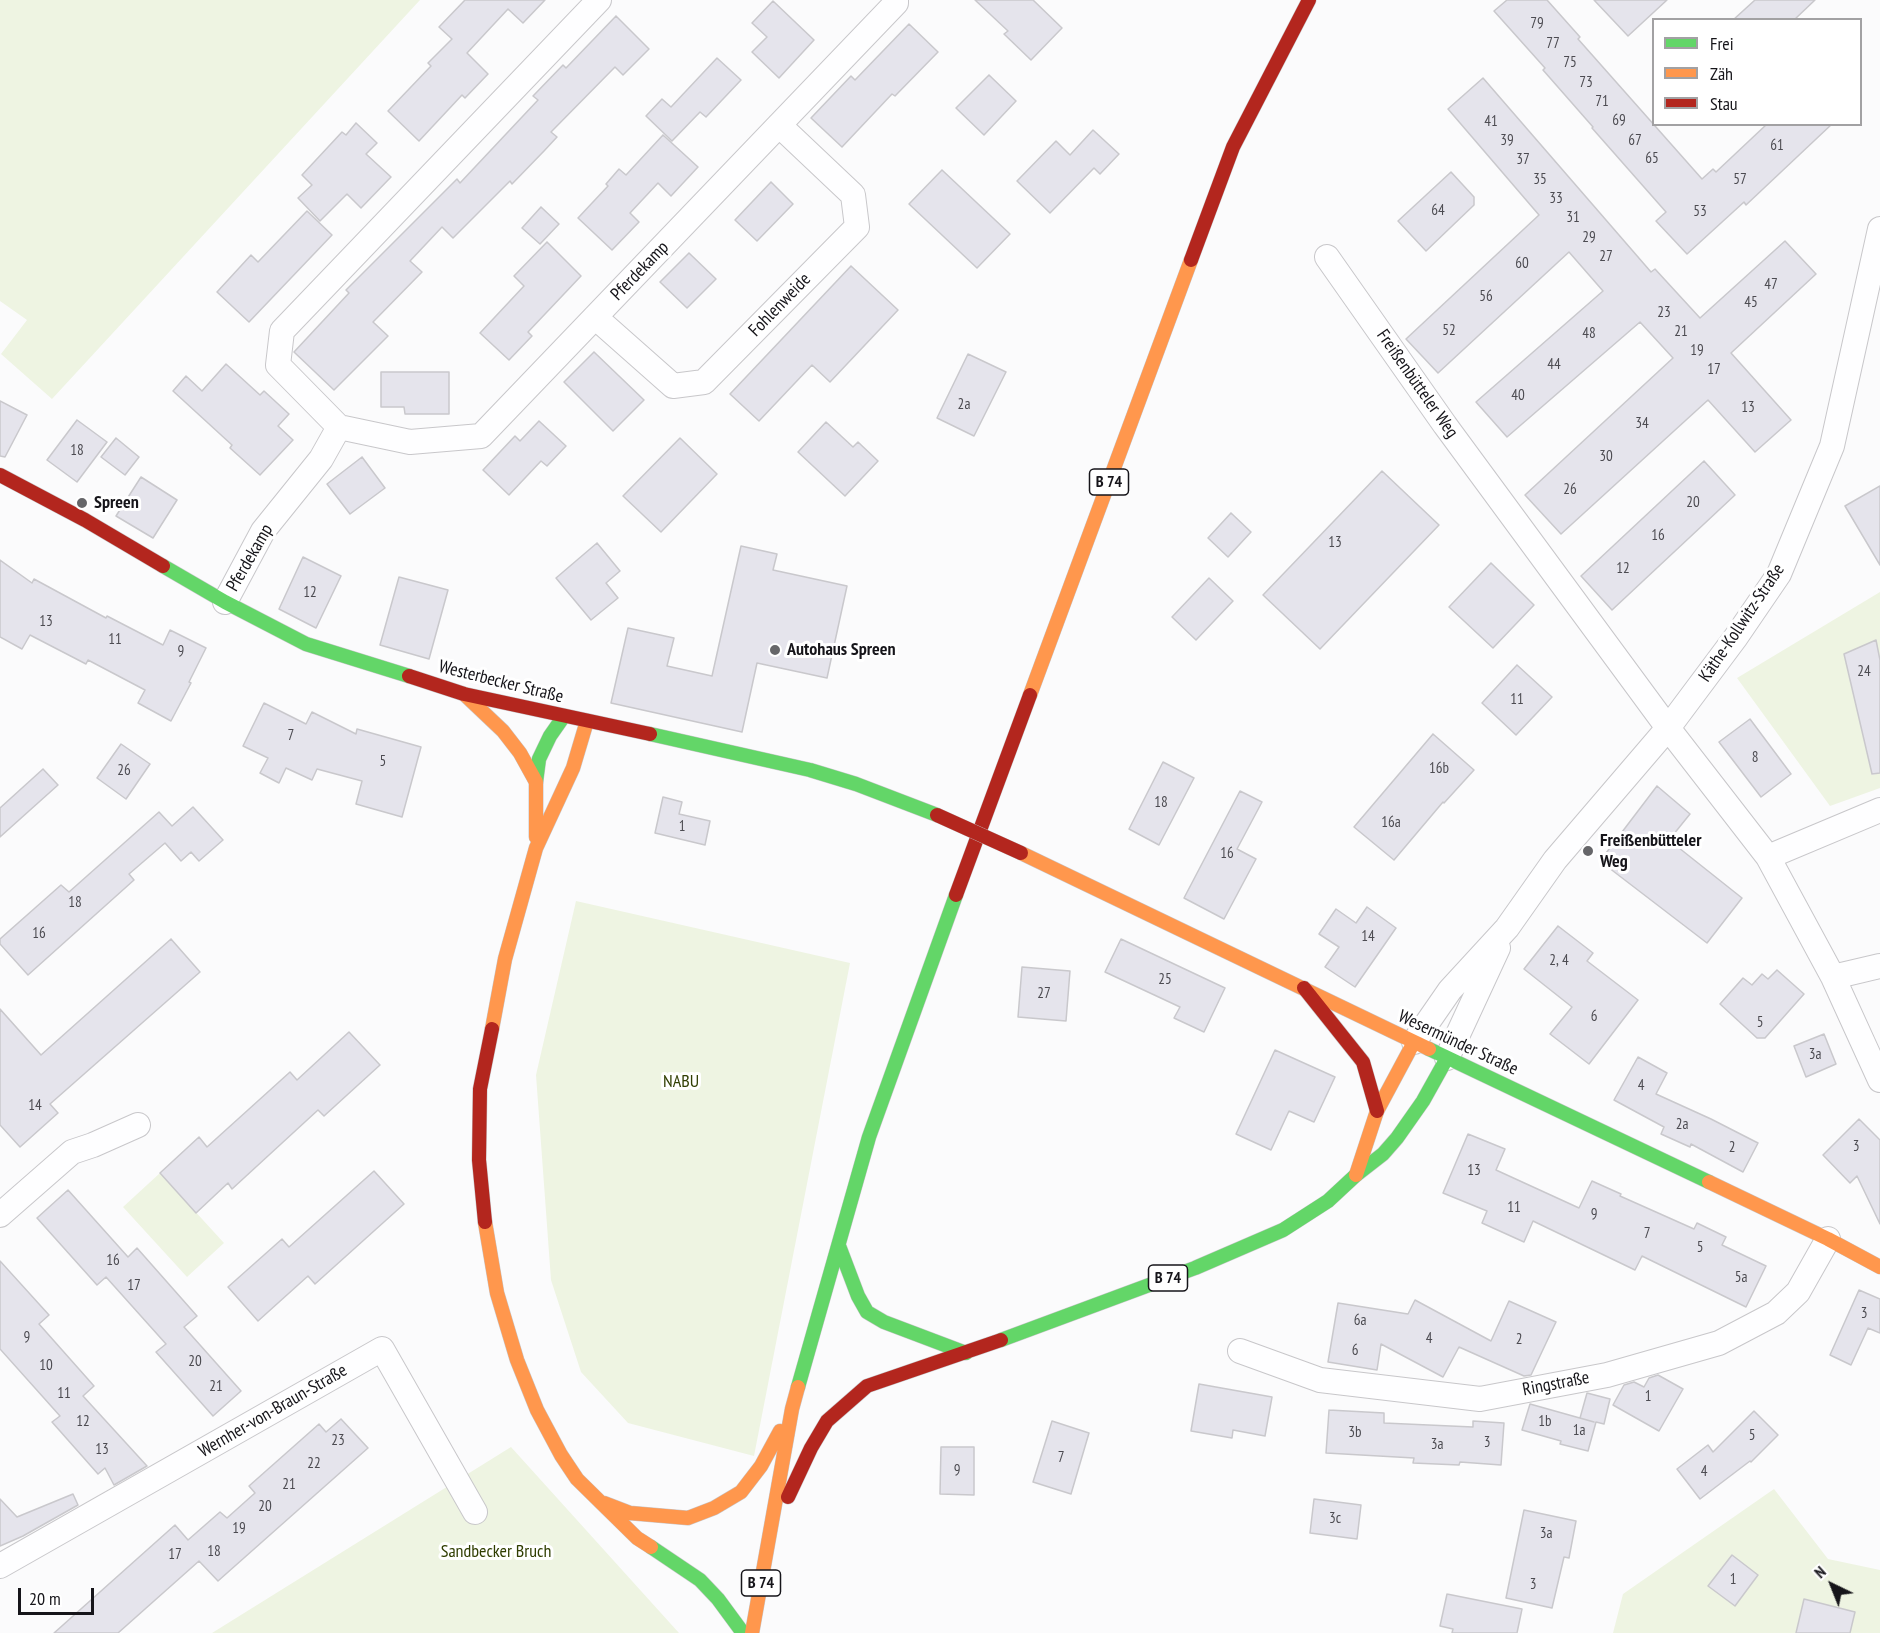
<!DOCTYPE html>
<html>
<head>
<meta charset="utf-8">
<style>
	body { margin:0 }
	#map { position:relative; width:1880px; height:1633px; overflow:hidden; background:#fbfbfc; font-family:"PT Sans Narrow",sans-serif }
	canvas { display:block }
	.legend { position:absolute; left:1652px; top:18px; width:210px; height:108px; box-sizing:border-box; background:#fff; border:2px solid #a2a1a3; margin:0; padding:8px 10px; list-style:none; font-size:18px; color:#16151a }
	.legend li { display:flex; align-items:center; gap:12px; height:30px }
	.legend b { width:30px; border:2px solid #a2a1a3 }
	.north { position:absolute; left:1802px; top:1555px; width:60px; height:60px; -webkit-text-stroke:4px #fff; paint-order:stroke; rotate:317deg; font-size:16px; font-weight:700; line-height:24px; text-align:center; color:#16151a }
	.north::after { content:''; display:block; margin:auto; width:21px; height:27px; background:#16151a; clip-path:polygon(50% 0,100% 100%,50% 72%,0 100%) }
	.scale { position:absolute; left:18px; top:1588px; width:76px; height:27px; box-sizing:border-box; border:3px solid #16151a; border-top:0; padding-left:8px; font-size:18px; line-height:21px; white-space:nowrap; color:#16151a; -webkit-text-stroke:4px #fff; paint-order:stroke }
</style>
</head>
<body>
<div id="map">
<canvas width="1880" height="1633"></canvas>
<ul class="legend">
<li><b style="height:8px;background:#63d668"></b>Frei</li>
<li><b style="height:8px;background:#ff974d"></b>Zäh</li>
<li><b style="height:8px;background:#b3261e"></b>Stau</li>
</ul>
<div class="north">N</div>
<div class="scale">20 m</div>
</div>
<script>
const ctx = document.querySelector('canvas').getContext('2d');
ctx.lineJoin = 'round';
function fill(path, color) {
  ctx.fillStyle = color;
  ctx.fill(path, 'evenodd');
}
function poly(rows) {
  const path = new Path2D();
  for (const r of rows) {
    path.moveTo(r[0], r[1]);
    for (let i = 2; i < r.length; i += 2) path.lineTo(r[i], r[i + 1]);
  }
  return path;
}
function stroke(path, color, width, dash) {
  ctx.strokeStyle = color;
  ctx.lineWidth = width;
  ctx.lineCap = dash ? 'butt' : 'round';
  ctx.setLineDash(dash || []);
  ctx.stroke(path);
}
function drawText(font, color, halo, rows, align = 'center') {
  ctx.font = font + ' "PT Sans Narrow",sans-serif';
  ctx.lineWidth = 6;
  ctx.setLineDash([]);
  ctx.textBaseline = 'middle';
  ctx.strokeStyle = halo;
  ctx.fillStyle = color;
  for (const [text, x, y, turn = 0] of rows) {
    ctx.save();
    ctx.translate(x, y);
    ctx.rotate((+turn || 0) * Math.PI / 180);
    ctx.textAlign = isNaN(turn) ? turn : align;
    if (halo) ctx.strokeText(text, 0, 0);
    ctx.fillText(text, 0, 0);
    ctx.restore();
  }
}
const green = poly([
	[0,0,420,0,52,399,1,354,27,320,0,301],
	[1880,592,1880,660,1876,640,1844,655,1872,775,1880,773,1880,788,1830,806,1737,678],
	[576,901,850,963,754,1456,628,1423,581,1372,551,1280,536,1075],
	[160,1173,224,1243,187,1277,123,1207],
	[511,1447,679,1633,212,1633],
	[1774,1489,1828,1559,1880,1570,1880,1633,1613,1633,1623,1594]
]);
const building = poly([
	[465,0,545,0,523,23,508,9,467,53,488,74,465,98,462,95,419,141,388,111,431,66,428,63,452,39,439,27,465,0],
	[975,0,1033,0,1062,28,1031,60,1004,34,1008,31,975,0],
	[1507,0,1547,0,1580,37,1578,39,1702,179,1713,169,1716,172,1767,124,1832,124,1746,205,1744,202,1687,254,1656,221,1666,212,1592,128,1593,127,1543,70,1545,68,1494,11,1507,0],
	[1594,0,1667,0,1628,36,1594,0],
	[1755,0,1815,0,1794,20,1733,20,1755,0],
	[773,1,814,40,779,78,752,52,767,37,752,23,773,1],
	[616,16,649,49,623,75,615,67,551,132,557,137,544,151,512,184,510,181,453,238,442,227,410,261,422,272,373,322,388,336,334,390,294,352,349,293,346,290,457,179,460,183,538,100,533,96,563,65,566,68,616,16],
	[909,24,938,52,895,96,892,94,842,147,811,118,851,76,855,80,909,24],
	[717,58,741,80,706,117,700,112,672,141,646,116,662,99,671,107,717,58],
	[989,75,1016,101,984,135,956,108,989,75],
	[1483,78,1651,272,1655,269,1700,318,1785,241,1816,274,1731,353,1791,420,1755,452,1708,400,1561,534,1525,495,1673,358,1640,322,1507,437,1476,402,1603,291,1569,252,1438,373,1406,339,1539,215,1448,109,1483,78],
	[356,123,377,143,366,154,391,177,361,208,347,194,320,221,298,198,312,185,302,175,342,132,346,135,356,123],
	[1093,130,1119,154,1100,174,1094,168,1050,213,1017,181,1056,141,1070,155,1093,130],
	[663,135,698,167,671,196,658,183,630,213,639,222,612,250,578,218,608,186,606,184,619,169,626,175,663,135],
	[942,170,1010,234,977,268,909,204,942,170],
	[1451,172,1474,197,1474,205,1426,251,1398,221,1451,172],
	[771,182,793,204,757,241,735,220,771,182],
	[541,207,559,224,540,244,522,228,541,207],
	[307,211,332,235,249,322,217,292,251,255,258,262,307,211],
	[547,242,581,276,528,332,532,336,509,360,480,333,524,286,514,276,547,242],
	[689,253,716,279,687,308,660,282,689,253],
	[851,266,898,310,830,382,812,365,759,421,730,394,851,266],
	[594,352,644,400,613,431,564,382,594,352],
	[968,354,1006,372,974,436,937,418,968,354],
	[226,364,260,395,264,391,289,414,278,426,293,440,260,475,230,448,232,445,173,391,186,376,202,391,226,364],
	[381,372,449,372,449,414,405,414,404,407,381,407,381,372],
	[0,401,27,415,5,457,0,456,0,401],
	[77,420,107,442,77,482,47,460,77,420],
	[539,421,566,446,547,466,541,461,509,495,483,470,515,436,520,441,539,421],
	[826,422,853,447,858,442,878,461,845,496,798,452,826,422],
	[116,438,139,457,125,475,101,457,116,438],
	[680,438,717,474,661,532,623,496,680,438],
	[362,457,385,488,350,514,327,484,362,457],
	[1704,461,1735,495,1612,610,1581,576,1704,461],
	[1382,471,1439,525,1320,649,1263,595,1382,471],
	[141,477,177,500,153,538,116,516,141,477],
	[1880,486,1880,565,1845,506,1880,486],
	[1231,513,1251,532,1228,557,1208,538,1231,513],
	[597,543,620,571,606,583,618,598,591,620,556,578,597,543],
	[741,546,777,554,773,570,847,586,827,678,757,663,742,732,611,703,628,628,674,638,667,666,712,676,741,546],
	[303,557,341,576,316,628,279,609,303,557],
	[0,560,32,583,34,579,106,618,107,616,163,645,170,630,206,648,189,682,191,683,171,721,138,703,145,690,88,660,86,664,30,635,22,649,0,637,0,560],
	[1491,563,1534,605,1493,648,1449,607,1491,563],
	[399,577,448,590,429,659,380,645,399,577],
	[1209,578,1233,601,1196,640,1172,617,1209,578],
	[1876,640,1880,660,1880,773,1872,774,1844,654,1876,640],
	[1517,665,1552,697,1516,735,1482,703,1517,665],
	[264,703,306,724,312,712,356,734,357,729,421,747,402,817,356,804,362,781,317,769,312,780,286,768,279,783,260,773,268,758,243,746,264,703],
	[1750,719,1791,774,1761,797,1719,742,1750,719],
	[1433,734,1474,770,1444,803,1443,802,1394,860,1354,827,1433,734],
	[121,744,150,764,126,799,97,778,121,744],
	[1163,762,1194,778,1159,845,1129,829,1163,762],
	[43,769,58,785,0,837,0,808,43,769],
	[1657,786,1690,814,1669,840,1742,898,1707,943,1600,861,1657,786],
	[1240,791,1262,802,1237,849,1256,859,1224,919,1184,898,1240,791],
	[663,797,682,802,679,814,710,821,705,845,655,833,663,797],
	[193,807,223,840,199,861,191,852,181,861,165,843,129,874,134,880,28,975,0,944,0,939,61,885,69,892,159,812,172,826,193,807],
	[1367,907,1396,928,1355,987,1325,967,1339,947,1319,934,1336,909,1356,923,1367,907],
	[1558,926,1593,953,1587,961,1638,1000,1589,1064,1550,1034,1572,1007,1524,969,1558,926],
	[171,939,200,972,50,1104,58,1113,20,1147,0,1125,0,1009,41,1055,171,939],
	[1121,939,1225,988,1204,1032,1174,1018,1180,1007,1105,972,1121,939],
	[1022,967,1070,971,1066,1021,1018,1017,1022,967],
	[1777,970,1804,994,1765,1038,1757,1038,1720,1004,1743,978,1752,985,1762,974,1768,979,1777,970],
	[349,1032,380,1065,324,1116,318,1110,232,1189,228,1183,196,1213,160,1173,199,1137,207,1147,290,1072,297,1080,349,1032],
	[1824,1034,1836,1064,1806,1077,1794,1046,1824,1034],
	[1275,1050,1335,1077,1314,1122,1289,1111,1271,1150,1236,1134,1275,1050],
	[1638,1057,1667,1073,1656,1094,1711,1119,1758,1143,1743,1172,1691,1144,1690,1147,1661,1134,1664,1127,1614,1100,1638,1057],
	[1859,1119,1880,1140,1880,1224,1857,1176,1850,1183,1823,1155,1859,1119],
	[1468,1134,1505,1149,1496,1170,1579,1208,1592,1181,1621,1194,1620,1196,1694,1229,1697,1223,1726,1237,1722,1245,1766,1266,1746,1307,1642,1256,1635,1270,1533,1221,1524,1242,1482,1223,1487,1211,1443,1193,1468,1134],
	[374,1171,404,1204,315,1284,308,1276,258,1321,228,1287,282,1239,289,1247,374,1171],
	[68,1190,128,1257,137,1248,197,1316,184,1327,241,1391,213,1416,156,1352,166,1344,106,1277,97,1285,37,1218,68,1190],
	[0,1261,49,1315,39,1324,94,1386,83,1396,147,1466,114,1485,105,1468,98,1474,52,1422,60,1416,0,1349,0,1261],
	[1859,1290,1880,1299,1880,1333,1868,1328,1851,1365,1830,1355,1859,1290],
	[1415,1300,1491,1341,1509,1301,1556,1322,1531,1375,1524,1376,1459,1347,1443,1377,1381,1344,1377,1370,1328,1362,1338,1303,1408,1314,1415,1300],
	[1658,1375,1683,1389,1659,1431,1613,1405,1624,1385,1634,1382,1644,1387,1649,1378,1658,1375],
	[1199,1384,1272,1397,1265,1436,1233,1430,1232,1438,1191,1431,1199,1384],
	[1587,1393,1610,1399,1604,1424,1596,1422,1588,1451,1560,1444,1561,1441,1522,1430,1530,1404,1594,1422,1580,1418,1587,1393],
	[1329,1410,1384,1413,1384,1423,1473,1427,1473,1421,1504,1423,1501,1465,1460,1462,1459,1465,1413,1463,1414,1458,1326,1453,1329,1410],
	[1754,1411,1778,1435,1751,1462,1750,1461,1700,1499,1677,1469,1708,1445,1713,1452,1754,1411],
	[341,1419,368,1448,218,1581,199,1561,118,1633,54,1633,175,1525,188,1540,220,1512,227,1518,255,1493,249,1486,319,1424,326,1432,341,1419],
	[1052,1421,1089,1433,1071,1494,1033,1482,1052,1421],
	[941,1447,974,1447,974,1495,940,1494,941,1447],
	[73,1494,78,1505,23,1536,0,1546,0,1499,17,1517,73,1494],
	[1314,1499,1361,1505,1357,1539,1310,1533,1314,1499],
	[1524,1510,1576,1521,1569,1558,1564,1557,1552,1608,1506,1598,1524,1510],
	[1732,1555,1758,1575,1735,1606,1708,1586,1732,1555],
	[1447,1594,1522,1609,1517,1633,1452,1633,1453,1629,1440,1626,1447,1594],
	[1804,1599,1855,1612,1850,1633,1796,1633,1804,1599]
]);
const street = poly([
	[599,0,282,331,278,365,339,427,410,442,481,436,896,3,896,0],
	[1327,257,1445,425,1668,728,1768,857,1833,977,1880,1080],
	[595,317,673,386,704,382,857,227,853,195,779,125],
	[225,602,263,531,321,459,339,427],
	[1768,857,1880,810],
	[1833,977,1880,966],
	[1414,1042,1450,990,1507,928,1555,860,1668,728,1736,637,1779,574,1832,446,1880,229],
	[1447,1058,1498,948],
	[0,1215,72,1152,93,1145,138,1125],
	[1240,1351,1320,1380,1480,1399,1607,1375,1719,1343,1776,1313,1798,1292,1828,1239],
	[0,1566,382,1349,475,1512]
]);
const fast = poly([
	[163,566,225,602,306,644,409,676],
	[650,734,810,770,856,784,937,815],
	[536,782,539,759,550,736,564,716],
	[1429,1049,1709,1182],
	[839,1246,858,1296,867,1312,884,1322,966,1353],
	[1001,1340,1195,1268,1283,1230,1328,1201,1356,1175,1383,1154,1397,1138,1423,1101,1447,1058],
	[798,1387,869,1137,956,895],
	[651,1547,700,1580,718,1599,743,1633]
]);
const slow = poly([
	[464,694,503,731,520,753,536,782,536,837],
	[1030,695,1191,260],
	[1021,853,1429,1049],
	[492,1029,505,959,536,848,573,768,587,721],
	[1356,1175,1377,1111,1414,1042],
	[1709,1182,1828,1239,1880,1267],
	[485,1222,497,1293,517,1360,537,1410,561,1455,577,1479,637,1538,651,1547],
	[604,1503,630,1513,688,1518,714,1508,741,1492,761,1466,780,1431],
	[752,1633,792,1409,798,1387]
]);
const jam = poly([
	[1191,260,1233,147,1309,0],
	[0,475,85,520,163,566],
	[409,676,464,694,650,734],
	[956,895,1030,695],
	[1304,988,1363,1062,1377,1111],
	[485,1222,479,1160,480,1089,492,1029],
	[788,1497,811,1448,827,1421,867,1386,1001,1340]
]);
const jamBridge = poly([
	[937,815,1021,853]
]);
const markers = [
	[82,503,6,"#666669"],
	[775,650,6,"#666669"],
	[1588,851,6,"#666669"]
];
const numberNames = [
	["79",1537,24],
	["77",1553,44],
	["75",1570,63],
	["73",1586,83],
	["71",1602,102],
	["69",1619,121],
	["41",1491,122],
	["39",1507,141],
	["67",1635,141],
	["61",1777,146],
	["65",1652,159],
	["37",1523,160],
	["35",1540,180],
	["57",1740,180],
	["33",1556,199],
	["64",1438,211],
	["53",1700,212],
	["31",1573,218],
	["29",1589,238],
	["27",1606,257],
	["60",1522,264],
	["47",1771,285],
	["56",1486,297],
	["45",1751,303],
	["23",1664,313],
	["52",1449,331],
	["21",1681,332],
	["48",1589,334],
	["19",1697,351],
	["44",1554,365],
	["17",1714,370],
	["40",1518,396],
	["2a",964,405],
	["13",1748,408],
	["34",1642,424],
	["18",77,451],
	["30",1606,457],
	["26",1570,490],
	["20",1693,503],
	["16",1658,536],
	["13",1335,543],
	["12",1623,569],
	["12",310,593],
	["13",46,622],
	["11",115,640],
	["9",181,652],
	["24",1864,672],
	["11",1517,700],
	["7",291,736],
	["8",1755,758],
	["5",383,762],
	["16b",1439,769],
	["26",124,771],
	["18",1161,803],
	["16a",1391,823],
	["1",682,827],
	["16",1227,854],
	["18",75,903],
	["16",39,934],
	["14",1368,937],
	["2, 4",1559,961],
	["25",1165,980],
	["27",1044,994],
	["6",1594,1017],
	["5",1760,1023],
	["3a",1815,1055],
	["4",1641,1086],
	["14",35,1106],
	["2a",1682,1125],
	["3",1856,1147],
	["2",1732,1148],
	["13",1474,1171],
	["11",1514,1208],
	["9",1594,1215],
	["7",1647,1234],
	["5",1700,1248],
	["16",113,1261],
	["5a",1741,1278],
	["17",134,1286],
	["3",1864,1314],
	["6a",1360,1321],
	["9",27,1338],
	["4",1429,1339],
	["2",1519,1340],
	["6",1355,1351],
	["20",195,1362],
	["10",46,1366],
	["21",216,1387],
	["11",64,1394],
	["1",1648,1397],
	["12",83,1422],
	["1b",1545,1422],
	["1a",1579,1431],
	["3b",1355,1433],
	["5",1752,1436],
	["23",338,1441],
	["3",1487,1443],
	["3a",1437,1445],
	["13",102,1450],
	["7",1061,1458],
	["22",314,1464],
	["9",957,1471],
	["4",1704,1472],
	["21",289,1485],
	["20",265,1507],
	["3c",1335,1519],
	["19",239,1529],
	["3a",1546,1534],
	["18",214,1552],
	["17",175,1555],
	["1",1733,1580],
	["3",1533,1585]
];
const shields = [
	[1109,482,39],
	[1168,1278,39],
	[761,1583,39]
];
const shieldNames = [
	["B 74",1109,482],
	["B 74",1168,1278],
	["B 74",761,1583]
];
const streetNames = [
	["Pferdekamp",640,271,-46],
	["Fohlenweide",780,305,-46],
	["Freißenbütteler Weg",1417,384,55],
	["Pferdekamp",250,558,-60],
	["Käthe-Kollwitz-Straße",1742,623,-56],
	["Westerbecker Straße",501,682,14],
	["Wesermünder Straße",1458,1043,25],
	["Ringstraße",1556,1384,-11],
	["Wernher-von-Braun-Straße",273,1411,-30]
];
const poiNames = [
	["Spreen",94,503],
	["Autohaus Spreen",787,650],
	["Freißenbütteler",1600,841],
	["Weg",1600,862]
];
const parkNames = [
	["NABU",681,1082],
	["Sandbecker Bruch",496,1552]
];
fill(green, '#eef4e2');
fill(building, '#e5e4ec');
stroke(building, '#c9c8cc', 1.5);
stroke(street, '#c8c7ca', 26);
stroke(fast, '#c8c7ca', 15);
stroke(slow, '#c8c7ca', 15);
stroke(jam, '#c8c7ca', 15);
stroke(street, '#fefeff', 24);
stroke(fast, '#63d668', 14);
stroke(slow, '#ff974d', 14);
stroke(jam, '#b3261e', 14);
stroke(jamBridge, '#c8c7ca', 15, []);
stroke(jamBridge, '#b3261e', 14);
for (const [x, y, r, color] of markers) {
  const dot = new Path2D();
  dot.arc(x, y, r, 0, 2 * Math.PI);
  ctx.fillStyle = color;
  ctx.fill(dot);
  stroke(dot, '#fff', 2);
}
drawText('15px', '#4c4b51', null, numberNames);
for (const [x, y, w] of shields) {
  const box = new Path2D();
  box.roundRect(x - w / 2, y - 13, w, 26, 4.5);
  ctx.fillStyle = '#fff';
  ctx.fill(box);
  stroke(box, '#16151a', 1.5);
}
drawText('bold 16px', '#16151a', null, shieldNames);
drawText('18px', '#16151a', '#fff', streetNames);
drawText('bold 18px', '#16151a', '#fff', poiNames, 'left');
drawText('18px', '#303e02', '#fff', parkNames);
</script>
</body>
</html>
